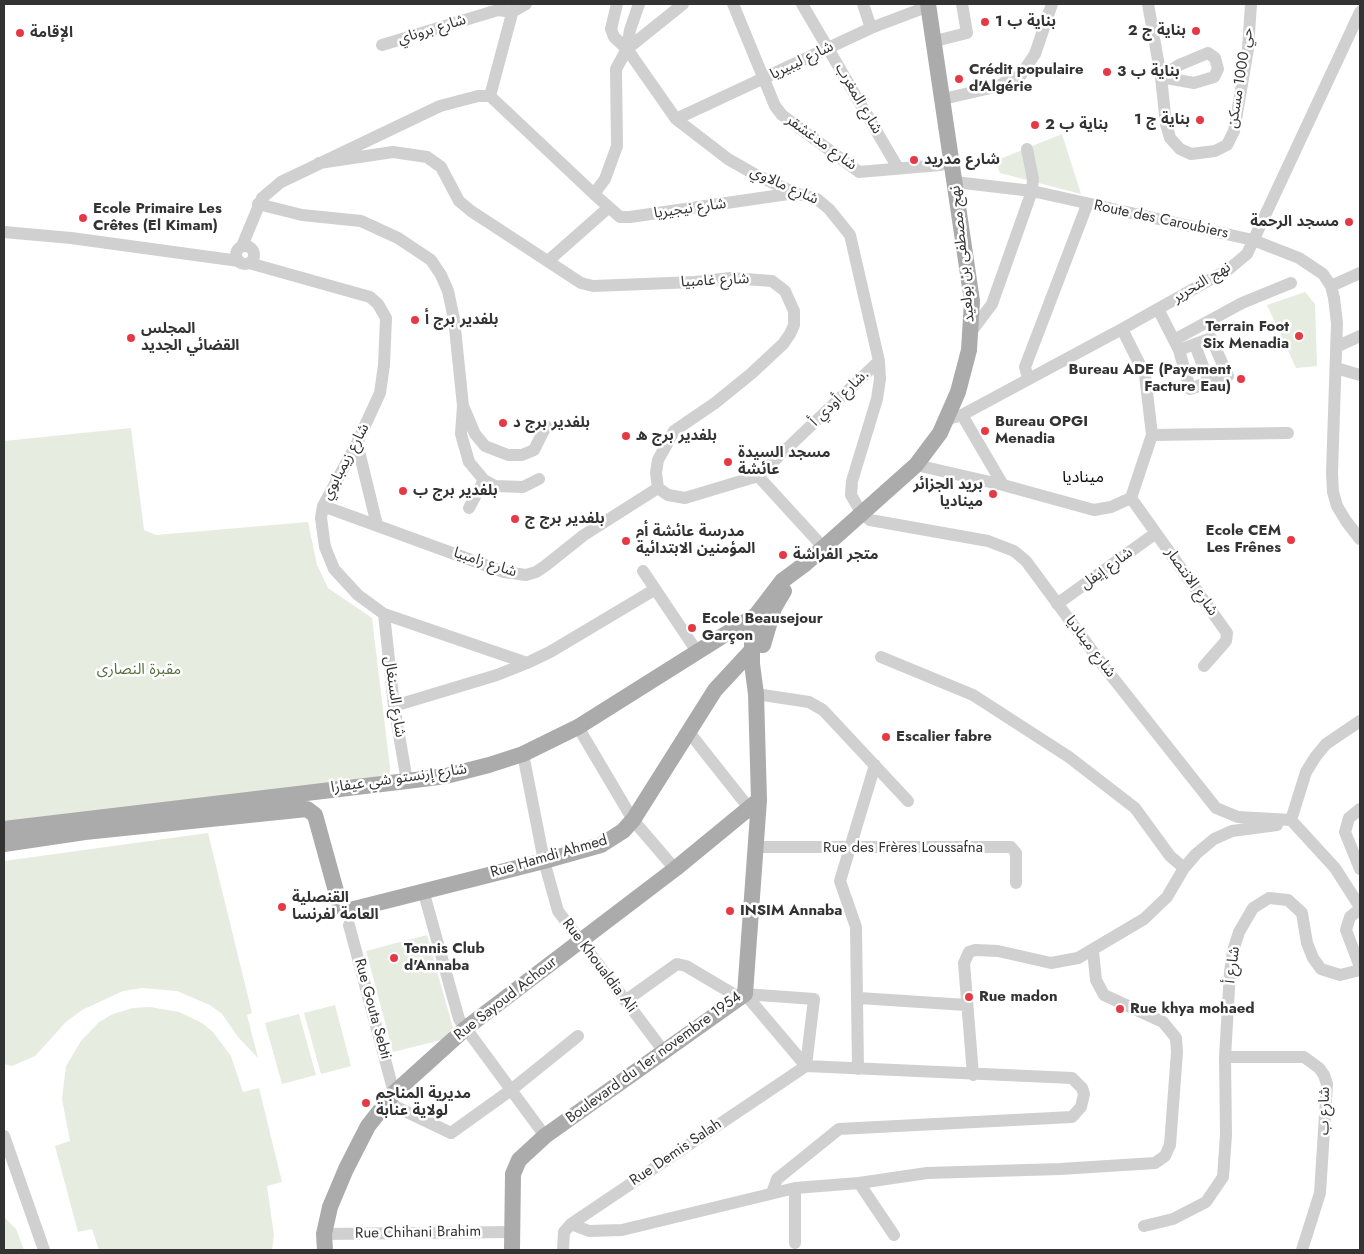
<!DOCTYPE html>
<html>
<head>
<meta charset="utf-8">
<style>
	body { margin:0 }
	#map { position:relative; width:1364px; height:1254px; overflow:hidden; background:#fff; font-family:Jost,sans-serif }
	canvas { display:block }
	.frame { position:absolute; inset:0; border:5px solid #333; pointer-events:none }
</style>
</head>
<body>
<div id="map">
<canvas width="1364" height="1254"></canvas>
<div class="frame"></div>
</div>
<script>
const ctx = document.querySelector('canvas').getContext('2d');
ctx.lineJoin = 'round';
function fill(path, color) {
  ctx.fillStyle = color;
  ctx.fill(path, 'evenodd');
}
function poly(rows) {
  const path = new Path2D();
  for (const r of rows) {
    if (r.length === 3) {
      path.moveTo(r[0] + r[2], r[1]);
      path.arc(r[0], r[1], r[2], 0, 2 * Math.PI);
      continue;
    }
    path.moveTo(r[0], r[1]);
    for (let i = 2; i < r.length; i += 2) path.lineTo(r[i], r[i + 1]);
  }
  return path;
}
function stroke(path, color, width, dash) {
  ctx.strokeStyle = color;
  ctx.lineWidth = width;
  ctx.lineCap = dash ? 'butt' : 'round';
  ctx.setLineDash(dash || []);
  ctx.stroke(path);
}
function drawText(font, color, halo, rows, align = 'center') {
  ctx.font = font + ' Jost,"Noto Sans Arabic",sans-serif';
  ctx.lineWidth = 5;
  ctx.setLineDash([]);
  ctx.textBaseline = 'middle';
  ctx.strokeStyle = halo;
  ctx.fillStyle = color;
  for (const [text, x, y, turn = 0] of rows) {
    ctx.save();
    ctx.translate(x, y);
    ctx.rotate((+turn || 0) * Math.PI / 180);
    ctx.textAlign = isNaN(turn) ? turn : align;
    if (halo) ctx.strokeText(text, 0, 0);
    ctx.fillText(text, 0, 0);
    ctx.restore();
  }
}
const green = poly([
	[1062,134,1081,194,1000,173,995,161],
	[1305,292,1315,304,1317,366,1296,368,1267,305],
	[131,428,144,530,156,535,308,522,317,565,328,588,372,618,390,768,389,779,4,822,4,441],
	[208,833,252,1013,247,1015,258,1058,238,1037,222,1014,210,1005,177,991,142,988,123,991,82,1010,66,1022,35,1056,12,1066,4,1064,4,861],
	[427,935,453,1028,441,1040,393,1052,366,951],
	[335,1005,351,1066,321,1074,304,1013],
	[150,1007,179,1012,202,1023,213,1032,231,1056,243,1092,259,1088,282,1182,267,1186,274,1235,272,1250,99,1250,92,1229,78,1232,55,1146,70,1141,62,1099,66,1066,81,1041,99,1022,113,1014,133,1008],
	[299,1014,316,1075,282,1084,265,1023],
	[4,1217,16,1229,24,1250,4,1250]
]);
const minor = poly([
	[617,4,611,29,614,37,627,49,676,119,728,159,756,175,795,193,817,199,829,209,850,235,879,361,880,379,877,399,852,481,851,495,862,514,870,520,988,541,1014,551,1026,561,1102,664,1216,808,1238,817,1291,820],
	[733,4,775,106,782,115,859,172,940,165,951,161],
	[802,4,898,168],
	[863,4,871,28],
	[1148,4,1161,77,1166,124,1170,138,1180,149,1191,154,1215,151,1227,145,1234,131,1248,49,1251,4],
	[935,41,967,33,962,4],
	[382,45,498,10,512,12,526,4],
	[627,49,683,4],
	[1208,53,1215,58,1218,69,1214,77,1194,83,1161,77,1179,65,1208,53],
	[490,96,514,6],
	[943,99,995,87,1021,75,1035,54,1052,4],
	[676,119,871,28,929,6],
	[319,163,393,152,427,157,441,167,459,201,471,211,581,283,593,286,695,282,731,278,772,281,785,291,794,311,794,325,790,334,783,344,752,373,715,403,674,431,658,460,656,473,658,488,668,495,685,498,758,476,823,547],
	[955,182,1032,191,1253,240,1299,258,1323,274,1331,286,1334,298,1337,323,1332,473,1333,492,1337,506,1346,521,1360,539],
	[594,194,620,217,630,217,795,193],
	[258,204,302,215,361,221,398,238,431,260,441,275,448,291,454,319,463,406,461,434,469,462,484,480,495,486,523,487,539,479],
	[4,232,71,238,239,261],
	[242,246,262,198,281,182,440,106,478,96,490,96,594,194,605,179,617,146,616,69,627,49,630,30,639,4],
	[245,255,9],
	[548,261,608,208],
	[249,263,370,297,378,304,386,318,384,365,380,393,357,443,323,506,321,518,325,547,334,569,358,595,384,614,527,663],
	[1331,286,1360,273],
	[1158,309,1179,350,1190,389,1209,382],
	[971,332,992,304,1032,191,1033,179,1027,149],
	[1174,340,1242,303,1291,283],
	[1338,346,1360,336],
	[1179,350,1211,338,1228,376,1209,382,1195,345],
	[1336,368,1360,375],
	[1028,378,1025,367,1087,205],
	[464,408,475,434,485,446,508,455,522,455,534,450,546,426],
	[962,415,1003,485],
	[948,419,962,415,1122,329,1229,269,1247,254,1360,12],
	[1152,435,1288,433],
	[357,443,377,525],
	[916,465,1003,485,1094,510,1111,507,1131,498,1152,435,1145,375,1122,329],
	[758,476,879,361],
	[1131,498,1227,633,1226,641,1204,666],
	[323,506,504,572,526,575,536,572,545,566,584,535,658,488],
	[469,508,484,480],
	[643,571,698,653],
	[1057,604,1156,533],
	[384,614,394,706,407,781],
	[881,657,973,695,1069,757,1135,808,1170,856,1184,868],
	[756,694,809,702,823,710,908,801],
	[394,706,497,675,527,663,550,652,654,590],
	[578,727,633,820,675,869],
	[688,731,749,808],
	[523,754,544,861,558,911,665,1053],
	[1360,809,1349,818,1345,832,1360,869],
	[1291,820,1306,772,1316,756,1326,744,1360,721],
	[1291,820,1335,868,1360,907],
	[757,847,1011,847,1016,853,1016,883],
	[423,890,459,1019,545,1136],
	[1360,909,1350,917,1346,930,1360,967],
	[349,925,394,1093],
	[745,994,806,1066,1072,1078,1082,1088,1084,1094,1081,1107,1072,1117,839,1129,777,1179,772,1193],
	[859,998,966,1005],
	[625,1001,677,964,686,966,740,998],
	[1225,1057,1304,1057,1319,1068,1324,1075,1327,1084,1320,1193,1302,1250],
	[858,1069,856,927,840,881,875,765],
	[973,1075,964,963,969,952,975,950,998,951,1051,963,1078,958,1144,919,1167,897,1184,868,1196,854,1214,839,1232,831,1277,825],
	[386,1102,451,1133,511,1090,578,1036],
	[4,1136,44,1250],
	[859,1183,894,1235],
	[571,1224,589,1231,622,1230,795,1188,859,1183,927,1173,1060,1169,1155,1163,1165,1156,1170,1145,1177,1052,1176,1038,1163,1022,1104,995,1096,980,1093,951],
	[1144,1226,1173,1219,1206,1202,1223,1177,1226,1135,1225,1057,1230,972,1233,951,1239,932,1253,908,1269,898,1288,900,1302,913,1307,943,1313,958,1321,969,1340,975,1360,970],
	[324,1234,512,1232],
	[795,1243,795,1188],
	[563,1250,564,1232,571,1224,806,1066,814,999,745,994]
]);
const major = poly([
	[763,645,774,608,784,591],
	[4,829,407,781,446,776,489,765,523,754,578,727,756,615],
	[4,844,85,832,307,809,315,815,339,902,343,908,350,910,544,861,601,845,623,831,633,820,715,690,765,636],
	[325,1250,324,1234,330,1207,346,1169,368,1126,394,1093,466,1028,675,869,759,800],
	[512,1250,513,1174,519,1160,545,1136,745,994,759,800,756,694,752,664,752,631,756,615,782,581,805,564,916,465,940,433,958,392,969,350,972,301,928,4]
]);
const markers = [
	[985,22,5,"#e63946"],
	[1196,31,5,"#e63946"],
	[20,33,5,"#e63946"],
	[1107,72,5,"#e63946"],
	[959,79,5,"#e63946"],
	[1200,120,5,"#e63946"],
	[1035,125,5,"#e63946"],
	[914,160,5,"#e63946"],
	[83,218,5,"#e63946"],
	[1349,222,5,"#e63946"],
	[415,320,5,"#e63946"],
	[1299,336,5,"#e63946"],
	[131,338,5,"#e63946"],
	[1241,379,5,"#e63946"],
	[503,423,5,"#e63946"],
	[985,431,5,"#e63946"],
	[626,436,5,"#e63946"],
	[728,462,5,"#e63946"],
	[403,491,5,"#e63946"],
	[993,494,5,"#e63946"],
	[515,519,5,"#e63946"],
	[1291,540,5,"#e63946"],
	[626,541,5,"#e63946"],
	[783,555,5,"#e63946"],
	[692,628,5,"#e63946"],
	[886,737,5,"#e63946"],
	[282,907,5,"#e63946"],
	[730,911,5,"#e63946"],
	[394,958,5,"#e63946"],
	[969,997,5,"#e63946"],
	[1120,1009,5,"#e63946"],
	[366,1103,5,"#e63946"]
];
const poiNames = [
	["بناية ب 1",995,22],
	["بناية ج 2",1186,31,"right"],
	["الإقامة",30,33],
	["Crédit populaire",969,70],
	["d'Algérie",969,87],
	["بناية ب 3",1117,72],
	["بناية ج 1",1190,120,"right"],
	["بناية ب 2",1045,125],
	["شارع مدريد",924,160],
	["Ecole Primaire Les",93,209],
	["Crêtes (El Kimam)",93,226],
	["مسجد الرحمة",1339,222,"right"],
	["بلفدير برج أ",425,320],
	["Terrain Foot",1289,327,"right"],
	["Six Menadia",1289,344,"right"],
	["المجلس",141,329],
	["القضائي الجديد",141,346],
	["Bureau ADE (Payement",1231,370,"right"],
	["Facture Eau)",1231,387,"right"],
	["Bureau OPGI",995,422],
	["Menadia",995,439],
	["بلفدير برج د",513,423],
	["بلفدير برج ه",636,436],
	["مسجد السيدة",738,453],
	["عائشة",738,470],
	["بريد الجزائر",983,485,"right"],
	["ميناديا",983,502,"right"],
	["بلفدير برج ب",413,491],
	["بلفدير برج ج",525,519],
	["Ecole CEM",1281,531,"right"],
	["Les Frênes",1281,548,"right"],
	["مدرسة عائشة أم",636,532],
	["المؤمنين الابتدائية",636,549],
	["متجر الفراشة",793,555],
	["Ecole Beausejour",702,619],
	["Garçon",702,636],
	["Escalier fabre",896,737],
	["القنصلية",292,898],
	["العامة لفرنسا",292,915],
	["INSIM Annaba",740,911],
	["Tennis Club",404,949],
	["d'Annaba",404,966],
	["Rue madon",979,997],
	["Rue khya mohaed",1130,1009],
	["مديرية المناجم",376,1094],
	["لولاية عنابة",376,1111]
];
const streetNames = [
	["شارع بروناي",432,30,-17],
	["شارع ليبيريا",802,61,-26],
	["حي 1000 مسكن",1241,78,-81],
	["شارع المغرب",858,99,60],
	["شارع مدغشقر",821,143,36],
	["شارع مالاوي",784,186,24],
	["شارع نيجيريا",690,209,-8],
	["Route des Caroubiers",1161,220,12],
	["نهج مصطفى بن بولعيد",963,254,-96],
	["شارع غامبيا",715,281,-3],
	["نهج التحرير",1202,283,-31],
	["شارع أودي أ.",840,398,-44],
	["شارع زيمبابوي",346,462,-62],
	["شارع زامبيا",485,563,18],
	["شارع إيفل",1107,569,-36],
	["شارع الانتصار",1191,582,55],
	["شارع ميناديا",1090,647,53],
	["شارع السنغال",394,697,82],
	["شارع إرنستو شي عيفارا",399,779,-8],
	["Rue des Frères Loussafna",903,848],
	["Rue Hamdi Ahmed",549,857,-16],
	["شارع أ",1233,965,-82],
	["Rue Khoualdia Ali",599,966,53],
	["Rue Sayoud Achour",506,999,-38],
	["Rue Gouta Sebti",372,1009,75],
	["Boulevard du 1er novembre 1954",654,1058,-36],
	["شارع ب",1325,1111,-89],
	["Rue Demis Salah",676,1153,-34],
	["Rue Chihani Brahim",418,1233,-1]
];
const parkNames = [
	["مقبرة النصارى",139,670]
];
const neighbourhoodNames = [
	["ميناديا",1083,478]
];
fill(green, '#e6ecdf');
stroke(minor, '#d0d0d0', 12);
stroke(major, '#ababab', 16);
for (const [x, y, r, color] of markers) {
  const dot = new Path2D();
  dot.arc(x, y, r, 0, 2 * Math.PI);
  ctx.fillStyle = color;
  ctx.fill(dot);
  stroke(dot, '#fff', 2);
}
drawText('bold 15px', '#333', '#fff', poiNames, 'left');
drawText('15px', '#333', '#fff', streetNames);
drawText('15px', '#56703f', '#fff', parkNames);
drawText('16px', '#000', '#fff', neighbourhoodNames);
</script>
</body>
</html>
